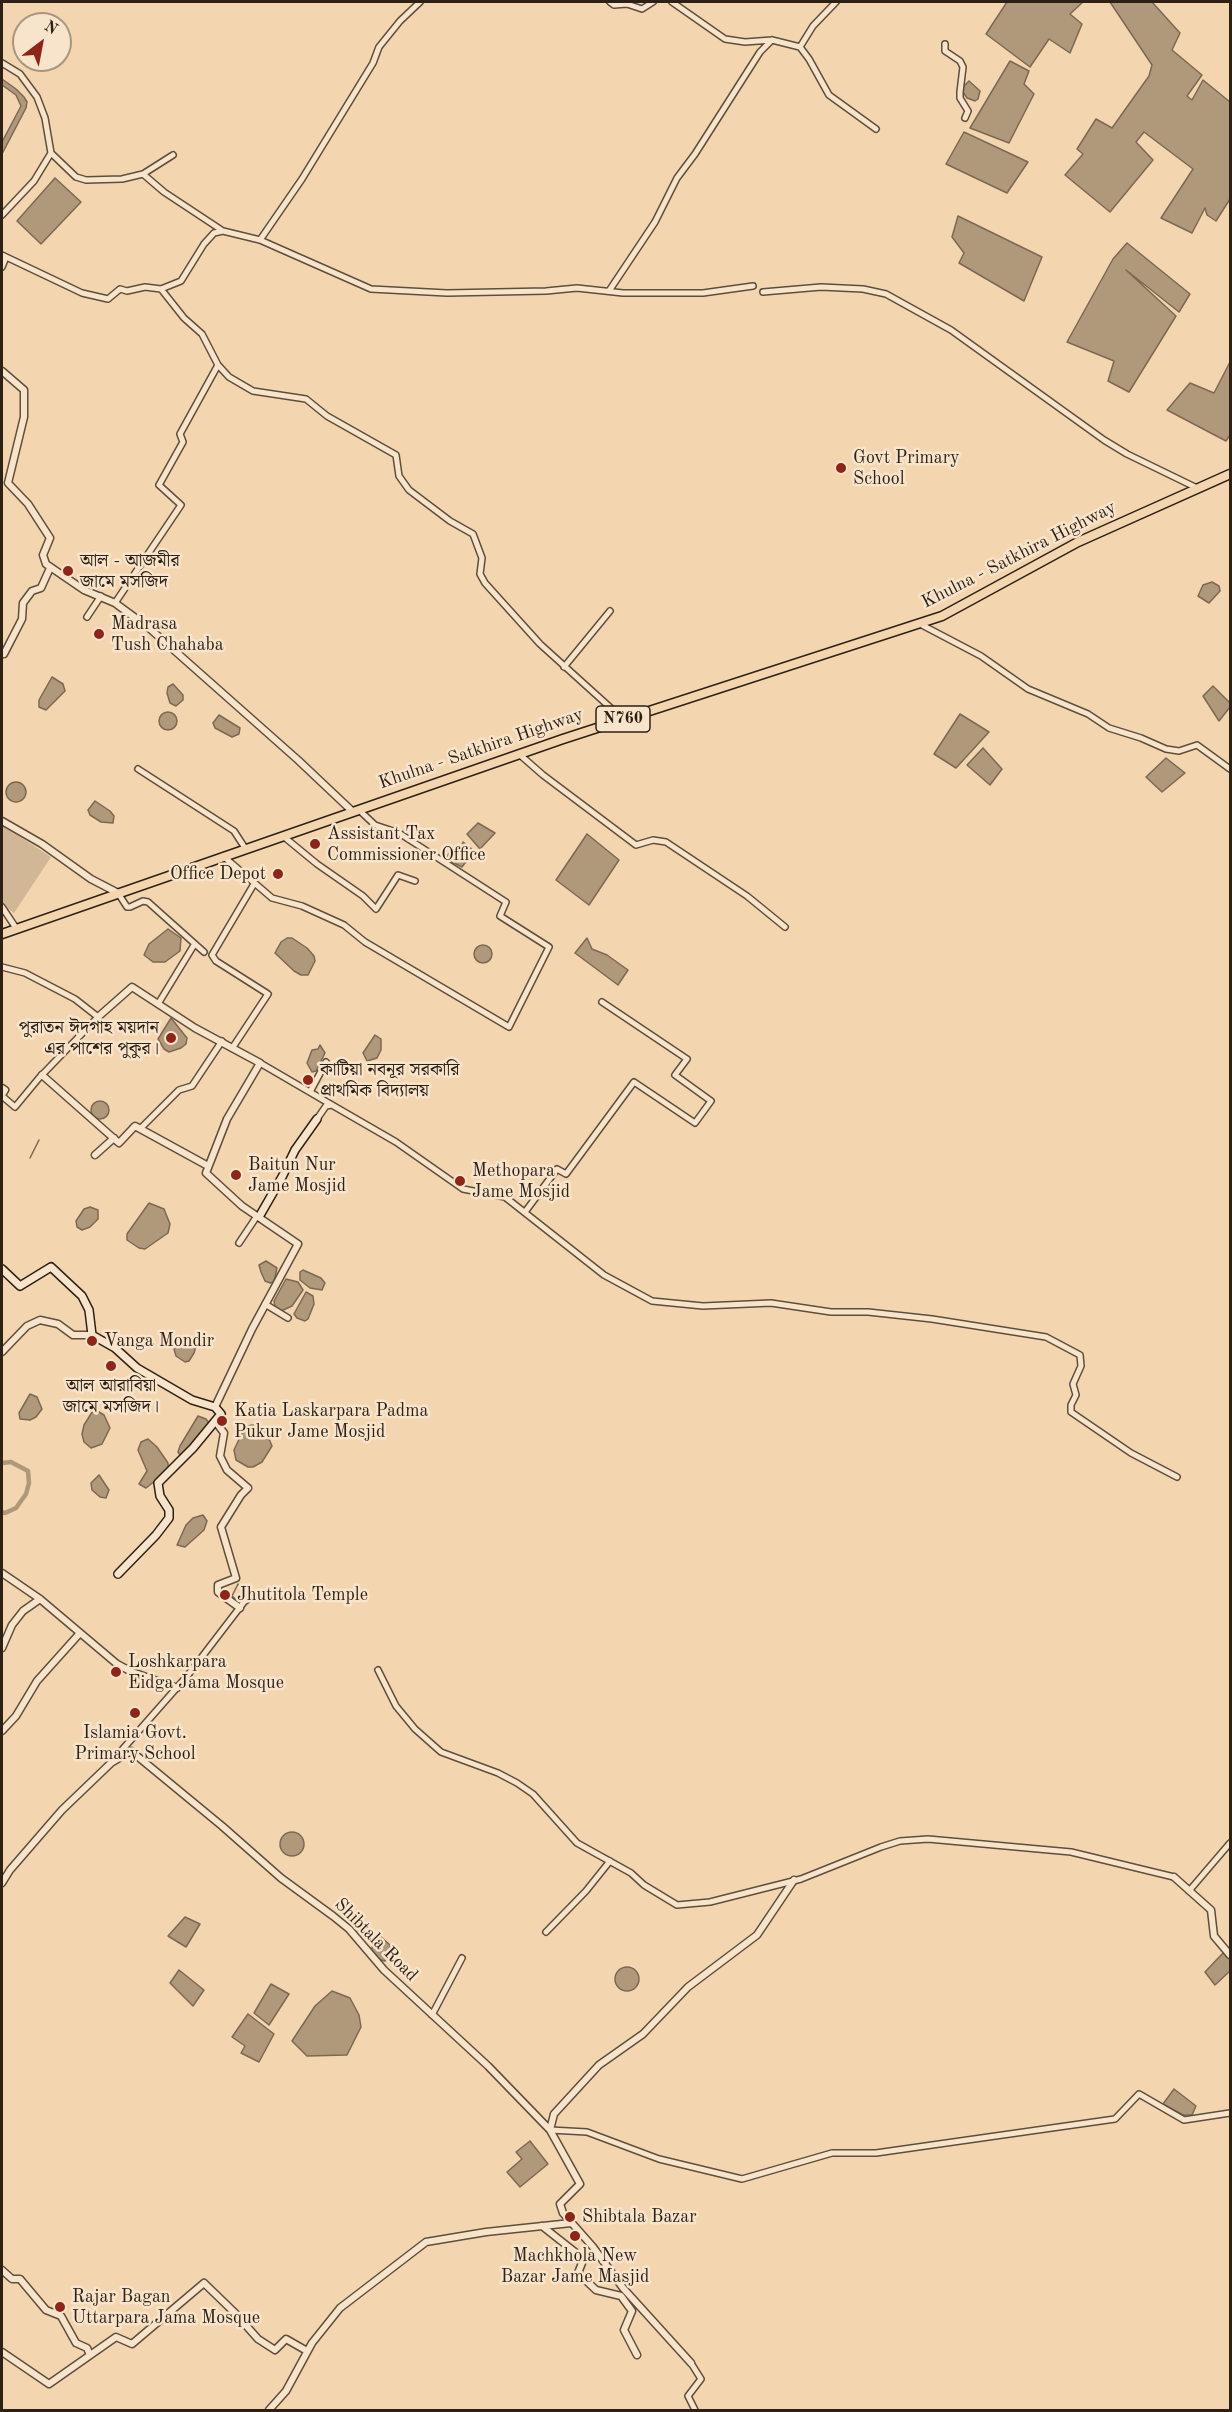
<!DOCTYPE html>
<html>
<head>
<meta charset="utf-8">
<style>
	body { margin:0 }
	#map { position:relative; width:1232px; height:2412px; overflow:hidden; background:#f3d6af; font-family:"Old Standard TT",serif }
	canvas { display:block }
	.frame { position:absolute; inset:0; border:3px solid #2d2116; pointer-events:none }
	.north { position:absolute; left:12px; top:12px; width:60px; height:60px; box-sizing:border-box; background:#f7e4cb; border:2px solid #a69683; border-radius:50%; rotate:32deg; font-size:16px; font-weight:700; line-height:24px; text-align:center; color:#2d2116 }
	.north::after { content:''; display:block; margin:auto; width:21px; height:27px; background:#8f2418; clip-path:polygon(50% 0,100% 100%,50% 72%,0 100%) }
</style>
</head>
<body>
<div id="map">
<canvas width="1232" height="2412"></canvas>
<div class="frame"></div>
<div class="north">N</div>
</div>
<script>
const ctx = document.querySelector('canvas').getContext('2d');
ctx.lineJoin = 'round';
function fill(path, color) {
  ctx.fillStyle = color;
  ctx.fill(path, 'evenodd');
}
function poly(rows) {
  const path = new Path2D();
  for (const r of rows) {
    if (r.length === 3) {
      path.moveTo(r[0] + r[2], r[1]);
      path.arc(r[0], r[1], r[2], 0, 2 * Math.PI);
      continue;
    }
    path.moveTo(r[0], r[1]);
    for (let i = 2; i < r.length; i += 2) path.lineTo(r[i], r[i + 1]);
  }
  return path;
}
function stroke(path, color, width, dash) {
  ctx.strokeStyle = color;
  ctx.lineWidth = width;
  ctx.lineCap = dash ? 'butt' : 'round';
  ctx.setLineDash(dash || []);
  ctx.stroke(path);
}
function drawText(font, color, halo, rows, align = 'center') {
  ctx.font = font + ' "Old Standard TT","Noto Serif Bengali",serif';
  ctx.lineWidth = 5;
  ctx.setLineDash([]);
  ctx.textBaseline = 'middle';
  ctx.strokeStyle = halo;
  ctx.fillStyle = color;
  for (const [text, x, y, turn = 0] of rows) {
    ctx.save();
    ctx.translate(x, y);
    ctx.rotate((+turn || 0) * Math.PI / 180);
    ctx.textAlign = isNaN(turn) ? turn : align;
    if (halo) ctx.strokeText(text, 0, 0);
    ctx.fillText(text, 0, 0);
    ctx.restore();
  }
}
const green = poly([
	[2,825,51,857,14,913,2,905]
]);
const water = poly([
	[1007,2,1083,2,1070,14,1082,24,1070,53,1049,39,1030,67,986,34,1007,2],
	[1110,2,1152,2,1180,33,1172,50,1202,75,1187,96,1192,100,1203,80,1230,102,1230,199,1216,221,1207,215,1205,208,1192,233,1161,218,1193,169,1144,132,1136,142,1153,160,1110,212,1065,175,1083,154,1077,149,1096,119,1112,128,1149,76,1152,65,1110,2],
	[1010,61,1029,71,1024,84,1034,94,1009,143,970,128,1010,61],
	[2,79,16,89,24,97,27,102,26,108,2,154,2,142,21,106,16,95,2,85,2,79],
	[969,81,980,91,978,99,975,101,967,98,963,92,963,87,969,81],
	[964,132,1028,162,1007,193,946,164,964,132],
	[55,178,81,202,41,244,17,221,55,178],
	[958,216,1042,257,1024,301,959,263,964,253,952,237,958,216],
	[1127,243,1190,294,1179,312,1126,270,1176,316,1129,392,1108,381,1114,361,1067,342,1113,259,1127,243],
	[1230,362,1230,435,1226,441,1167,410,1190,383,1214,393,1230,362],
	[1212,582,1219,586,1220,591,1209,603,1198,596,1203,585,1212,582],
	[52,677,63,684,65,691,46,710,39,707,39,700,52,677],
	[173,684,183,695,183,700,176,706,170,703,167,693,168,687,173,684],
	[1213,686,1230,703,1230,707,1219,721,1203,696,1213,686],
	[168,721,9],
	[960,714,989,732,956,768,934,754,960,714],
	[219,715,240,728,239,734,232,737,215,728,213,723,219,715],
	[983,748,1002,769,990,785,967,765,983,748],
	[1166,758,1185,773,1162,792,1146,777,1166,758],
	[16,792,10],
	[95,801,110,811,114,816,113,823,101,822,90,815,88,810,95,801],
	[478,823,495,833,480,849,467,834,478,823],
	[587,834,619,860,589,905,556,880,587,834],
	[463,842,474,851,462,867,446,859,449,853,454,854,461,851,463,842],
	[168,929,181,938,180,951,165,962,153,962,144,955,149,944,168,929],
	[287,938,292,938,307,948,314,956,315,961,308,975,301,975,294,971,275,953,281,942,287,938],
	[587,938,592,949,607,955,628,970,618,985,575,953,587,938],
	[483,954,9],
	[171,1018,187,1038,186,1044,181,1048,169,1052,164,1049,158,1039,171,1018],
	[375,1035,381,1039,381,1050,377,1058,367,1061,363,1053,375,1035],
	[320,1045,325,1053,316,1071,312,1072,307,1063,312,1050,318,1049,320,1045],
	[100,1110,9],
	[149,1203,164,1209,170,1224,168,1233,145,1249,139,1248,127,1240,127,1234,149,1203],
	[90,1207,98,1210,98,1219,90,1227,82,1230,77,1227,76,1221,84,1209,90,1207],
	[266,1261,277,1268,274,1282,270,1283,265,1281,261,1272,259,1265,266,1261],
	[303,1270,321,1278,325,1283,322,1290,310,1288,300,1280,300,1272,303,1270],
	[286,1279,298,1282,303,1290,292,1306,281,1311,275,1307,274,1301,286,1279],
	[306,1292,313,1296,314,1304,308,1319,305,1321,297,1318,294,1314,306,1292],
	[185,1336,193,1342,196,1346,194,1353,189,1361,185,1362,176,1356,174,1349,181,1339,185,1336],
	[30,1394,37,1397,42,1409,36,1417,30,1420,20,1419,19,1413,30,1394],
	[94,1409,104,1415,110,1428,102,1444,91,1448,84,1442,82,1434,84,1425,94,1409],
	[198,1416,206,1419,210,1424,182,1456,180,1455,178,1452,180,1446,198,1416],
	[253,1425,267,1434,272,1446,262,1462,253,1467,248,1467,236,1460,234,1450,243,1431,247,1426,253,1425],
	[148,1439,157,1447,168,1463,168,1468,165,1473,146,1488,139,1484,147,1471,138,1450,141,1442,148,1439],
	[99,1475,109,1490,106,1498,100,1497,92,1490,91,1483,99,1475],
	[203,1515,207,1521,204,1530,185,1547,177,1545,186,1525,193,1518,203,1515],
	[292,1844,12],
	[185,1917,200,1924,186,1947,168,1936,185,1917],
	[381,1937,390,1945,390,1953,385,1961,378,1959,371,1952,373,1944,381,1937],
	[1224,1952,1230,1959,1230,1971,1215,1985,1205,1972,1224,1952],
	[627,1979,12],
	[179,1970,204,1990,193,2006,170,1983,179,1970],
	[271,1984,289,1994,269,2025,254,2013,271,1984],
	[332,1991,350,1998,359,2015,361,2027,347,2055,307,2056,292,2041,315,2006,332,1991],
	[248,2014,274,2034,259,2062,241,2053,245,2046,232,2037,248,2014],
	[1174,2089,1196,2106,1192,2115,1183,2115,1163,2104,1174,2089],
	[530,2141,548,2164,520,2187,507,2172,522,2159,516,2152,530,2141]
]);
const stream = poly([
	[30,1158,39,1140],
	[241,1604,232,1596,238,1584,250,1597]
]);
const canal = poly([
	[2,1463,11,1462,28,1471,29,1483,26,1494,16,1508,5,1513,2,1512]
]);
const minor = poly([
	[610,2,614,5,627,4,642,9,653,2],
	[672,2,725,39,745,42,772,40,800,47,813,26,836,2],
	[945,44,945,51,960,61,963,67,960,92,960,98,968,111,965,118],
	[800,47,809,59,829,95,876,129],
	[2,63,20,74,37,97,45,118,51,153],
	[143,174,173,155],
	[2,215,34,181,51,153,76,177,86,180,122,179,143,174,164,192,223,231],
	[260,240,302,179,373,63,379,47,400,21,420,2],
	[2,255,82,293,108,299,120,289,127,291,145,287,161,289,181,281,204,244,214,233,223,231,260,240,371,289,447,293,546,291,577,288,623,293,703,293,753,286],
	[2,267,6,257],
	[161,289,184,318,202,334,218,365,229,377,253,391,306,399,327,416,396,455,399,476,409,490,450,521,473,534,482,558,480,574,485,583,540,644,623,719],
	[609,291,655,222,677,178,695,154,760,52,772,40],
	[763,292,821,287,863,289,886,294,951,330,1104,440,1127,454,1197,488],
	[115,603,181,505,159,485,183,442,180,434,218,365],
	[87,617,101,596],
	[920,624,981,656,1028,689,1088,714,1109,728,1141,738,1166,749,1179,751,1197,745,1230,769],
	[564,667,610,611],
	[519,754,543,775,636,845,653,840,666,842,747,896,785,927],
	[138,769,234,831,245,848],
	[283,836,317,864,363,896,376,909,398,875,415,881],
	[223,856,272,898,302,906,344,925,365,942,509,1027,549,947,500,916,506,902,399,833,375,825,359,810],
	[118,893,127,907,130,907,143,901,148,902,204,952],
	[2,907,16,928],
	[2,967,25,973,75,999,98,1017,39,1078,15,1107,2,1096],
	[158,1004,194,945],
	[233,1047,268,994,216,961,212,955,254,884],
	[260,1063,332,1105],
	[310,1092,326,1062],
	[317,1119,326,1106,332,1105,396,1142,463,1189,505,1197,604,1275,652,1301,703,1306,771,1303,831,1312,868,1312,932,1319,1046,1337,1080,1355,1081,1366,1073,1384,1076,1395,1071,1405,1071,1412,1131,1453,1177,1477],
	[140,1129,179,1090,192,1086,222,1041],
	[525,1212,557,1169,566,1174,634,1082,695,1123,711,1101,675,1075,687,1059,602,1002],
	[239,1243,257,1216],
	[265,1304,288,1318],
	[378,1670,396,1706,415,1729,441,1752,498,1773,517,1783,533,1794,577,1843,631,1873,644,1885,677,1905,710,1902,801,1879,881,1847,900,1841,928,1839,1071,1852,1174,1877],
	[114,1759,188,1675,244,1602,255,1594],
	[1189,1891,1230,1843],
	[546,1932,586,1891,610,1861],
	[432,2015,462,1958],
	[550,2130,587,2132,659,2159,742,2179,832,2153,876,2153,1115,2119,1139,2094,1184,2120,1230,2113],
	[691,2363,701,2379,688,2396,695,2410]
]);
const tertiary = poly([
	[2,371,24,390,24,417,8,483,28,504,50,538,43,555,46,564,84,590,115,603,149,628,298,760,352,811],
	[4,654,22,619,23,603,32,591,41,588,50,568],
	[2,821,42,844,91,879,118,893],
	[98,1017,132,987,195,1028,260,1063,227,1119,206,1173,242,1206,298,1244,252,1329,215,1407],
	[42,1075,119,1143,135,1126,208,1166],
	[2,1088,5,1090,2,1095],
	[95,1155,114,1138],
	[2,1352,27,1326,40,1320,58,1324,73,1335,92,1335],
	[215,1421,224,1433,220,1456,227,1470,248,1488,241,1495,221,1527,236,1578,218,1585,218,1592,240,1608],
	[2,1573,40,1599,117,1664,132,1672,177,1688],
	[2,1648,12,1625,23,1611,40,1599],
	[2,1731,16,1716,37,1681,80,1633],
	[1174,1877,1211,1910,1214,1936,1230,1955],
	[2,1883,10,1870,62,1810,111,1763,131,1751,222,1826,281,1878,333,1916,349,1929,384,1970,488,2066,550,2130],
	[542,2226,575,2252,582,2263,578,2273,596,2290,621,2296,632,2311,624,2330,637,2355],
	[2,2270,12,2279,20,2279,46,2310,61,2316,76,2343,87,2348,90,2355],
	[2,2352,49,2384,116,2337,132,2344,204,2283,235,2313,258,2339,275,2350,286,2339,307,2351],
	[691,2363,623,2288,593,2247,563,2213,560,2204,580,2184,550,2130,554,2114,599,2065,643,2034,688,1987,757,1935,794,1880],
	[269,2410,286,2391,312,2343,340,2308,426,2242,486,2232,571,2223]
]);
const secondary = poly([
	[259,1217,282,1177,295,1150,317,1119],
	[2,1269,20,1286,51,1267,82,1296,89,1310,92,1335,115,1348,137,1368,192,1400,215,1407,221,1414,193,1448,158,1483,160,1496,169,1510,169,1518,156,1535,118,1574]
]);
const trunk = poly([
	[2,934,563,739,942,616,1078,542,1230,474]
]);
const markers = [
	[841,468,6,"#8f2418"],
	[68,571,6,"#8f2418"],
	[99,634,6,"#8f2418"],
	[315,844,6,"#8f2418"],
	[278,874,6,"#8f2418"],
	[171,1038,6,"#8f2418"],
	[308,1080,6,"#8f2418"],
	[236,1175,6,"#8f2418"],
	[460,1181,6,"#8f2418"],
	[92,1341,6,"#8f2418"],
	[111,1366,6,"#8f2418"],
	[222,1421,6,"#8f2418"],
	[225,1595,6,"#8f2418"],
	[116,1672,6,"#8f2418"],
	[135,1713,6,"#8f2418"],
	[570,2217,6,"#8f2418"],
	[575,2236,6,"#8f2418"],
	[60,2307,6,"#8f2418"]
];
const shields = [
	[623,719,54]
];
const shieldNames = [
	["N760",623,719]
];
const poiNames = [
	["Govt Primary",853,458],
	["School",853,479],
	["আল - আজমীর",80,561],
	["জামে মসজিদ",80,582],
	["Madrasa",111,624],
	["Tush Chahaba",111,645],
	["Assistant Tax",327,834],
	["Commissioner Office",327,855],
	["Office Depot",266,874,"right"],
	["পুরাতন ঈদগাহ ময়দান",159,1028,"right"],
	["এর পাশের পুকুর।",159,1049,"right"],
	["কাটিয়া নবনূর সরকারি",320,1070],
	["প্রাথমিক বিদ্যালয়",320,1091],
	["Baitun Nur",248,1165],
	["Jame Mosjid",248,1186],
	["Methopara",472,1171],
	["Jame Mosjid",472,1192],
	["Vanga Mondir",104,1341],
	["আল আরাবিয়া",111,1386,"center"],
	["জামে মসজিদ।",111,1407,"center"],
	["Katia Laskarpara Padma",234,1411],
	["Pukur Jame Mosjid",234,1432],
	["Jhutitola Temple",237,1595],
	["Loshkarpara",128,1662],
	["Eidga Jama Mosque",128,1683],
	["Islamia Govt.",135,1733,"center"],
	["Primary School",135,1754,"center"],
	["Shibtala Bazar",582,2217],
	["Machkhola New",575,2256,"center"],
	["Bazar Jame Masjid",575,2277,"center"],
	["Rajar Bagan",72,2297],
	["Uttarpara Jama Mosque",72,2318]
];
const streetNames = [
	["Khulna - Satkhira Highway",1019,555,-27],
	["Khulna - Satkhira Highway",481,749,-19],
	["Shibtala Road",376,1940,45]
];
fill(green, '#d1b795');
fill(water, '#b0987b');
stroke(water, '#7c6853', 1.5);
stroke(stream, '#7c6853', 1.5);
stroke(canal, '#b0987b', 4.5);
stroke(minor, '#5e4e3c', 8);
stroke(tertiary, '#5e4e3c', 9);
stroke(secondary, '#2d2116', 10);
stroke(trunk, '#2d2116', 11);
stroke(minor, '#f7e4cb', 5);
stroke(tertiary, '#f7e4cb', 6);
stroke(secondary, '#f7e4cb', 7);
stroke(trunk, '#f3d6af', 8);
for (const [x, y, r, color] of markers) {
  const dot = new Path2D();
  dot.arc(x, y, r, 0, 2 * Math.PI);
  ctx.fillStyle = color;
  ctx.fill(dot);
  stroke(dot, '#f7e4cb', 2);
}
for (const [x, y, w] of shields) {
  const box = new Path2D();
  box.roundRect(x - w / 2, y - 13, w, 26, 4.5);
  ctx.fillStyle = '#f7e4cb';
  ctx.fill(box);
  stroke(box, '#2d2116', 1.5);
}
drawText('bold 16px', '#2d2116', null, shieldNames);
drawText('18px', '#2d2116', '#f7e4cb', poiNames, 'left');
drawText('18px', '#2d2116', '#f7e4cb', streetNames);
</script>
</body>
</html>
